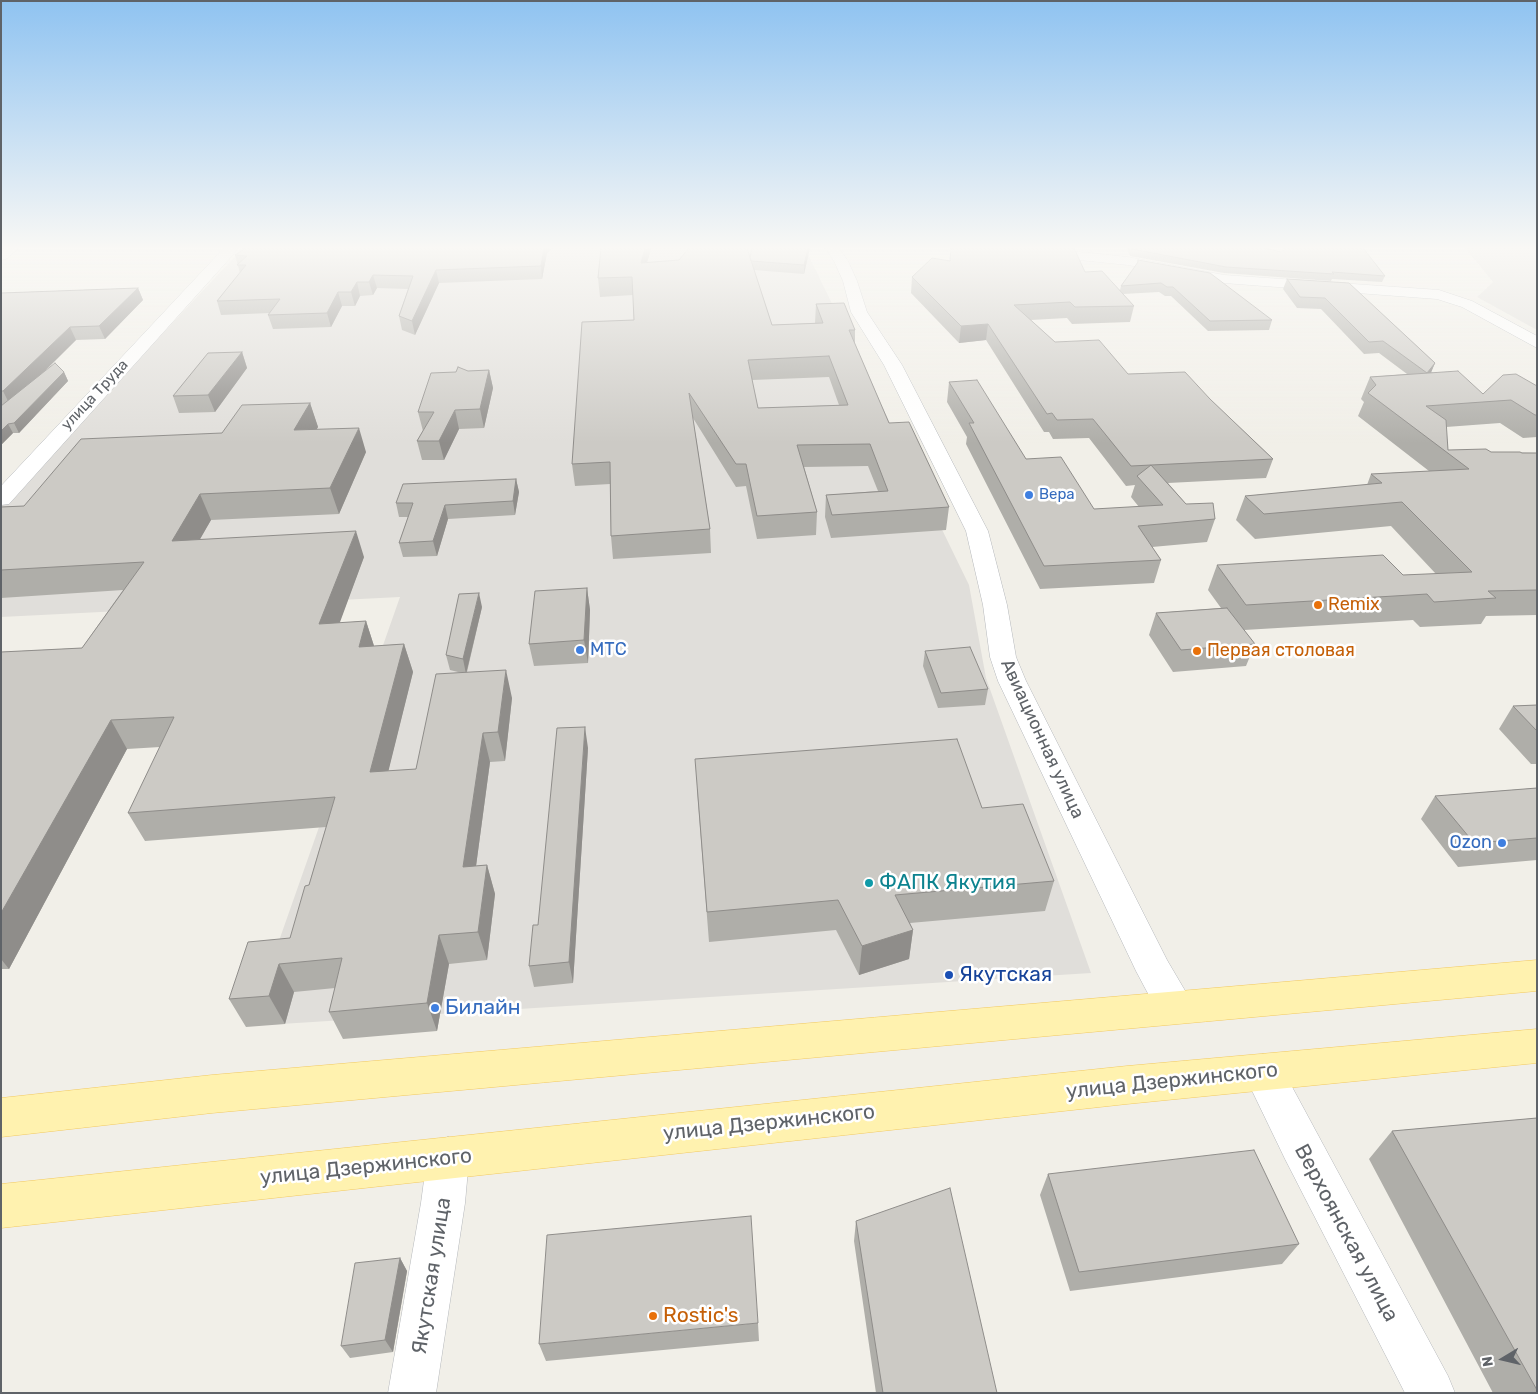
<!DOCTYPE html>
<html>
<head>
<meta charset="utf-8">
<style>
	body { margin:0 }
	#map { position:relative; width:1538px; height:1394px; overflow:hidden; background:#f1efe8; font-family:Rubik,sans-serif }
	canvas { display:block }
	.frame { position:absolute; inset:0; border:2px solid #5f6368; pointer-events:none }
	.north { position:absolute; left:1478px; top:1334px; width:50px; height:50px; -webkit-text-stroke:4px #fff; paint-order:stroke; rotate:261deg; font-size:14px; font-weight:700; line-height:20px; text-align:center; color:#5f6368 }
	.north::after { content:''; display:block; margin:auto; width:18px; height:22px; background:#5f6368; clip-path:polygon(50% 0,100% 100%,50% 72%,0 100%) }
</style>
</head>
<body>
<div id="map">
<canvas width="1538" height="1394"></canvas>
<div class="frame"></div>
<div class="north">N</div>
</div>
<script>
const ctx = document.querySelector('canvas').getContext('2d');
ctx.lineJoin = 'round';
function fill(path, color) {
  ctx.fillStyle = color;
  ctx.fill(path, 'evenodd');
}
function poly(rows) {
  const path = new Path2D();
  for (const r of rows) {
    path.moveTo(r[0], r[1]);
    for (let i = 2; i < r.length; i += 2) path.lineTo(r[i], r[i + 1]);
  }
  return path;
}
function stroke(path, color, width, dash) {
  ctx.strokeStyle = color;
  ctx.lineWidth = width;
  ctx.lineCap = dash ? 'butt' : 'round';
  ctx.setLineDash(dash || []);
  ctx.stroke(path);
}
function drawText(font, color, halo, rows, align = 'center') {
  ctx.font = font + ' Rubik,sans-serif';
  ctx.lineWidth = 5;
  ctx.setLineDash([]);
  ctx.textBaseline = 'middle';
  ctx.strokeStyle = halo;
  ctx.fillStyle = color;
  for (const [text, x, y, turn = 0] of rows) {
    ctx.save();
    ctx.translate(x, y);
    ctx.rotate((+turn || 0) * Math.PI / 180);
    ctx.textAlign = isNaN(turn) ? turn : align;
    if (halo) ctx.strokeText(text, 0, 0);
    ctx.fillText(text, 0, 0);
    ctx.restore();
  }
}
const industrial = poly([
	[243,248,805,248,969,585,986,678,1091,973,249,1026,400,597,1,617,1,505],
	[1465,248,1537,248,1537,330,1477,297,1493,282]
]);
const minor = poly([
	[3,248,19,248,6,259,1,260,3,248],
	[224,248,239,248,9,504,1,505,1,486,224,248],
	[825,248,839,248,848,261,857,281,867,312,902,365,988,531,1007,605,1016,657,1026,681,1167,960,1187,994,1192,1006,1187,1018,1174,1022,1161,1018,1136,971,998,681,990,657,983,605,966,531,884,365,851,312,843,281,834,261,825,248],
	[1043,248,1128,257,1224,275,1439,290,1472,301,1537,336,1537,348,1462,307,1437,299,1224,283,1128,265,1040,256,1033,252,1035,249,1043,248],
	[1263,1054,1277,1059,1448,1376,1455,1393,1405,1393,1285,1159,1243,1072,1249,1059,1263,1054],
	[448,1137,463,1143,469,1158,465,1203,436,1393,388,1393,421,1203,427,1158,433,1143,448,1137]
]);
const major = poly([
	[1537,960,1537,991,212,1113,1,1137,1,1098,212,1075,1537,960],
	[1537,1029,1537,1063,1127,1104,1,1228,1,1184,1127,1066,1537,1029]
]);
const wall = poly([
	[246,248,553,248,547,253,542,279,439,283,415,335,402,330,399,316,408,289,377,288,373,295,360,296,355,306,342,306,331,327,273,329,268,315,270,313,221,315,217,301,240,273,235,255],
	[752,248,810,248,804,274,754,270,772,325,815,323,816,304,855,330,855,344,889,423,949,507,946,530,831,538,825,517,826,495,878,491,868,466,804,467,817,512,816,535,757,539,746,486,736,487,693,418,710,529,711,553,613,559,611,536,610,484,575,486,572,464,634,320,633,295,600,297,598,278,651,249,647,262,750,258],
	[829,377,839,405,758,408,752,380],
	[1127,248,1264,248,1281,252,1286,249,1283,248,1363,248,1385,276,1382,282,1332,279,1331,281,1224,273,1130,256],
	[1138,260,1272,320,1269,330,1208,331,1171,296,1165,296,1159,292,1123,294,1134,306,1130,322,1072,324,1067,318,1031,320,1055,342,1128,374,1210,399,1273,459,1266,478,1168,483,1186,504,1215,519,1207,542,1152,547,1161,560,1154,583,1040,589,966,444,967,437,947,402,949,382,1026,459,1094,509,1139,507,1131,497,1135,485,1126,486,1089,438,1053,439,1049,432,1044,432,986,340,959,343,911,293,912,277,1085,272,1120,290,1121,286,1137,264],
	[1287,279,1349,283,1435,363,1431,372,1483,394,1537,386,1537,437,1523,438,1500,423,1446,427,1448,450,1491,452,1537,453,1537,615,1486,616,1481,624,1420,627,1413,620,1244,630,1255,644,1246,666,1173,672,1149,635,1156,613,1221,608,1208,590,1217,565,1403,575,1436,574,1391,526,1255,539,1236,520,1245,496,1367,485,1371,474,1429,471,1358,416,1364,402,1361,399,1370,377,1407,374,1379,353,1364,354,1321,309,1297,308,1283,289],
	[138,288,143,300,105,339,76,340,41,375,64,372,68,381,19,433,13,433,1,445,1,406,2,405,1,405,1,293],
	[242,352,247,368,215,412,179,413,173,396],
	[489,370,493,388,484,428,459,429,444,460,422,460,417,441,423,431,418,412,468,371],
	[310,403,318,427,316,430,366,452,339,514,211,520,200,539,364,557,339,623,366,621,374,646,404,644,413,672,388,771,416,769,462,673,450,670,446,655,482,607,467,672,512,698,505,761,490,762,476,866,487,865,495,894,487,960,449,964,437,1031,343,1039,329,1012,335,988,294,992,285,1024,246,1027,229,999,290,938,309,885,326,827,145,841,128,813,160,747,127,749,9,969,1,969,1,652,82,648,123,590,1,598,1,507,24,506,222,433],
	[516,479,519,492,515,515,448,519,437,556,403,557,399,543,408,517,399,517,396,503],
	[587,588,590,610,588,663,534,666,529,644],
	[925,651,988,689,985,705,938,708,923,666],
	[1537,705,1537,764,1531,764,1499,729,1513,706],
	[588,748,573,983,534,987,529,966,538,925],
	[1537,788,1537,860,1458,867,1421,819,1435,796],
	[697,789,982,808,1054,881,1045,911,910,923,913,930,909,959,859,975,836,930,709,942],
	[1537,1118,1537,1393,1493,1393,1369,1159,1392,1131],
	[1048,1174,1299,1244,1282,1264,1070,1291,1040,1195],
	[856,1221,997,1393,876,1393,854,1241],
	[400,1258,407,1271,393,1352,350,1358,341,1346],
	[758,1323,759,1341,546,1361,539,1344]
]);
const shadedWall = poly([
	[544,248,553,248,547,253,542,279,541,266],
	[645,248,651,248,651,249,642,280,641,263],
	[808,248,810,248,804,274,804,265],
	[436,270,439,283,415,335,412,321],
	[373,275,377,288,373,295,369,282],
	[357,282,360,296,355,306,351,292],
	[138,288,143,300,105,339,99,326],
	[338,292,342,306,331,327,327,313],
	[988,324,986,340,959,343,961,326],
	[70,327,76,340,10,405,3,391],
	[242,352,247,368,215,412,208,395],
	[1435,363,1430,375,1427,373],
	[489,370,493,388,484,428,480,409],
	[64,372,68,381,19,433,14,423],
	[310,403,318,427,302,455,294,430],
	[455,410,459,429,444,460,439,441],
	[8,424,13,433,1,445,1,431],
	[359,428,366,452,339,514,330,488],
	[516,479,519,492,515,515,513,501],
	[200,494,211,520,184,567,172,541],
	[445,505,448,519,437,556,433,541],
	[356,531,364,557,329,652,319,624],
	[587,588,590,610,588,663,584,640],
	[479,593,482,607,466,674,463,659],
	[366,621,375,649,359,647],
	[404,644,413,672,381,801,370,772],
	[506,670,512,698,505,761,498,732],
	[111,720,127,749,9,969,1,959,1,913],
	[585,727,588,748,573,983,569,962],
	[483,733,490,762,472,896,463,867],
	[487,865,495,894,487,960,478,932],
	[913,930,909,959,859,975,862,946],
	[439,935,449,964,437,1031,427,1003],
	[279,964,294,992,285,1024,269,996],
	[400,1258,407,1271,393,1352,385,1340]
]);
const building = poly([
	[246,248,544,248,541,266,436,270,412,321,399,316,413,276,373,275,369,282,357,282,351,292,338,292,327,313,268,315,280,299,217,301,246,265,237,265,247,256,235,255,246,248],
	[601,248,645,248,641,263,679,260,689,248,747,248,772,325,823,323,816,304,844,303,855,330,849,330,889,423,909,422,949,507,832,515,826,495,888,491,870,444,797,445,817,512,757,516,746,464,736,464,689,393,710,529,611,536,610,462,572,464,582,322,634,320,632,277,598,278,601,248],
	[829,356,848,405,758,408,748,360,829,356],
	[752,248,808,248,804,265,751,261,750,258,752,248],
	[951,248,1074,248,1085,272,1102,271,1134,306,1075,307,1070,302,1014,305,1055,342,1099,340,1128,374,1185,372,1210,399,1273,459,1131,466,1093,419,1057,420,1052,413,1047,414,988,324,961,326,912,277,932,258,950,261,951,248],
	[1131,248,1264,248,1281,252,1288,248,1363,248,1385,276,1332,272,1334,274,1226,267,1132,249,1131,248],
	[1138,260,1210,273,1272,320,1210,321,1173,287,1167,287,1161,283,1121,286,1138,262,1138,260],
	[1287,279,1349,283,1435,363,1427,373,1383,341,1369,342,1325,298,1300,297,1287,279],
	[138,288,99,326,70,327,3,391,1,391,1,293,138,288],
	[242,352,208,395,173,396,208,353,242,352],
	[55,363,64,372,14,423,8,424,1,431,1,406,55,363],
	[458,367,468,371,489,370,480,409,455,410,439,441,417,441,434,412,418,412,431,373,456,372,458,367],
	[1458,371,1483,394,1503,375,1516,374,1537,386,1537,415,1535,415,1511,400,1426,406,1446,420,1448,450,1486,449,1491,452,1520,452,1522,453,1537,453,1537,590,1488,591,1496,598,1434,602,1427,594,1246,605,1217,565,1383,555,1403,575,1472,572,1402,502,1264,514,1245,496,1382,483,1371,474,1469,469,1368,393,1376,385,1370,377,1458,371],
	[977,380,1026,459,1061,457,1094,509,1163,505,1137,476,1151,465,1186,504,1213,503,1215,519,1138,526,1161,560,1044,566,969,423,974,423,949,382,977,380],
	[310,403,294,430,359,428,330,488,200,494,172,541,356,531,319,624,366,621,359,647,404,644,370,772,416,769,436,674,506,670,498,732,483,733,463,867,487,865,478,932,439,935,427,1003,329,1012,342,958,279,964,269,996,229,999,248,942,290,938,305,886,309,885,335,797,128,813,174,717,111,720,1,913,1,652,82,648,144,562,1,570,1,507,24,506,81,439,222,433,242,405,310,403],
	[516,479,513,501,445,505,433,541,399,543,413,503,396,503,403,484,516,479],
	[587,588,584,640,529,644,535,591,587,588],
	[479,593,463,659,446,655,459,594,479,593],
	[1227,608,1255,644,1181,650,1156,613,1227,608],
	[970,647,988,689,941,693,925,651,970,647],
	[1537,705,1537,731,1513,706,1537,705],
	[585,727,569,962,529,966,533,925,538,925,557,728,585,727],
	[957,739,982,808,1023,804,1054,881,895,895,913,930,862,946,838,900,707,912,695,759,957,739],
	[1537,788,1537,838,1474,843,1435,796,1537,788],
	[1537,1118,1537,1390,1392,1131,1537,1118],
	[1254,1150,1299,1244,1079,1272,1048,1174,1254,1150],
	[950,1188,997,1393,883,1393,856,1221,950,1188],
	[751,1216,758,1323,539,1344,547,1235,751,1216],
	[400,1258,385,1340,341,1346,355,1263,400,1258]
]);
const markers = [
	[1029,495,5,"#3f7fe0"],
	[1318,605,5,"#e8710a"],
	[580,650,5,"#3f7fe0"],
	[1197,651,5,"#e8710a"],
	[1502,843,5,"#3f7fe0"],
	[869,883,5,"#0f9aa8"],
	[949,975,5,"#1a4fb4"],
	[435,1008,5,"#3f7fe0"],
	[653,1316,5,"#e8710a"]
];
const farStreetnames = [
	["улица Труда",95,395,-47]
];
const farShopnames = [
	["Вера",1039,495]
];
const foodNames = [
	["Remix",1328,605],
	["Первая столовая",1207,651]
];
const shopNames = [
	["МТС",590,650],
	["Ozon",1492,843,"right"]
];
const streetNames = [
	["Авиационная улица",1042,739,65]
];
const nearCulturenames = [
	["ФАПК Якутия",879,883]
];
const nearTransitnames = [
	["Якутская",959,975]
];
const nearShopnames = [
	["Билайн",445,1008]
];
const nearStreetnames = [
	["улица Дзержинского",1172,1081,-6],
	["улица Дзержинского",769,1123,-6],
	["улица Дзержинского",366,1167,-6],
	["Верхоянская улица",1346,1233,62],
	["Якутская улица",432,1276,-81]
];
const nearFoodnames = [
	["Rostic's",663,1316]
];
fill(industrial, '#e0deda');
stroke(minor, '#b5b8bc', 1);
stroke(major, '#f2c960', 1);
fill(minor, '#fff');
fill(major, '#fff2af');
fill(wall, '#afaea9');
fill(shadedWall, '#8f8d8a');
fill(building, '#cccac5');
stroke(building, '#8f8d8a', 1);
const sky = ctx.createLinearGradient(0, 0, 0, 443);
sky.addColorStop(0, '#8fc3f1');
sky.addColorStop(0.56, '#f9f8f5');
sky.addColorStop(1, '#f9f8f500');
ctx.fillStyle = sky;
ctx.fillRect(0, 0, 1538, 443);
for (const [x, y, r, color] of markers) {
  const dot = new Path2D();
  dot.arc(x, y, r, 0, 2 * Math.PI);
  ctx.fillStyle = color;
  ctx.fill(dot);
  stroke(dot, '#fff', 2);
}
drawText('15px', '#5f6368', '#fff', farStreetnames);
drawText('15px', '#366cbe', '#fff', farShopnames, 'left');
drawText('18px', '#c56008', '#fff', foodNames, 'left');
drawText('18px', '#366cbe', '#fff', shopNames, 'left');
drawText('18px', '#5f6368', '#fff', streetNames);
drawText('21px', '#0d838f', '#fff', nearCulturenames, 'left');
drawText('21px', '#164399', '#fff', nearTransitnames, 'left');
drawText('21px', '#366cbe', '#fff', nearShopnames, 'left');
drawText('21px', '#5f6368', '#fff', nearStreetnames);
drawText('21px', '#c56008', '#fff', nearFoodnames, 'left');
</script>
</body>
</html>
